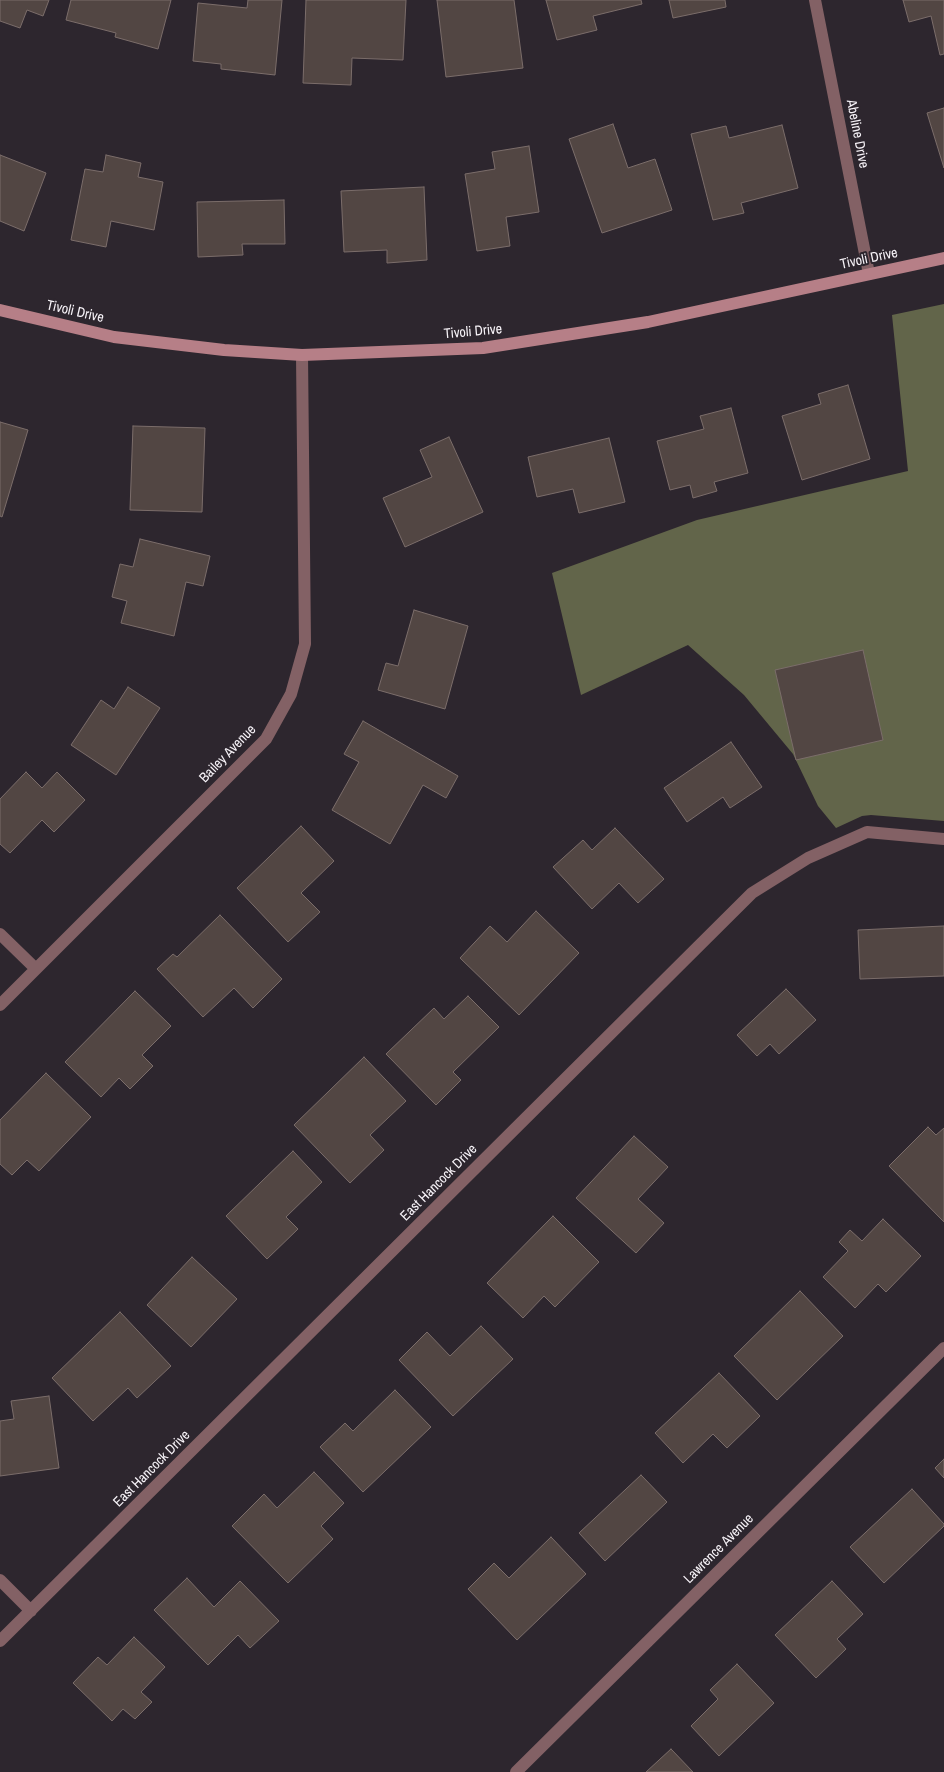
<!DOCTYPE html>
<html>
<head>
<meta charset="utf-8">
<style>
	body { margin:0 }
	canvas { display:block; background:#2d262e }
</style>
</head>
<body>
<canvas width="944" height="1772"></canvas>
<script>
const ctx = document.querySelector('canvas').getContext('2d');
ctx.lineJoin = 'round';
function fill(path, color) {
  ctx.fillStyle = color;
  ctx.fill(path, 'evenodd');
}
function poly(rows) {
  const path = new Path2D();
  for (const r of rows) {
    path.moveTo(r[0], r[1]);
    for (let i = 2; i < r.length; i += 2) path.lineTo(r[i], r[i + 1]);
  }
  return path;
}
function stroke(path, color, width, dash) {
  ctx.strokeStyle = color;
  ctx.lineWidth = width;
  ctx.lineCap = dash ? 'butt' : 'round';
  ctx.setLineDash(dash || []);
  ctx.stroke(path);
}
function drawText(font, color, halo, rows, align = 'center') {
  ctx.font = font + ' "Archivo Narrow",sans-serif';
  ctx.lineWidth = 4;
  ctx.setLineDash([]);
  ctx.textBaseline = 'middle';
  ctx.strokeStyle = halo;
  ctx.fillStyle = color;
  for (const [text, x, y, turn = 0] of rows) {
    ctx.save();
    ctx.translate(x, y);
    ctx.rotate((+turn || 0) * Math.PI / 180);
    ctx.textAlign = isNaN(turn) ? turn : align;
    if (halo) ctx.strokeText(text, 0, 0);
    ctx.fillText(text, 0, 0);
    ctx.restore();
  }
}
const forest = poly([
	[944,304,944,821,871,815,862,816,836,828,818,806,793,754,744,695,688,645,581,695,552,573,697,520,908,471,892,315]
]);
const building = poly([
	[0,0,49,0,43,16,27,10,20,28,0,21,0,0],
	[71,0,171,0,158,49,115,37,116,33,66,20,71,0],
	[248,0,282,0,275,75,221,69,221,64,193,61,198,3,247,8,248,0],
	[306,0,406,0,403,60,352,58,351,85,303,83,306,0],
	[437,0,514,0,523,68,446,77,437,0],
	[546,0,641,0,642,4,593,16,597,30,557,40,546,0],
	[669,0,725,0,726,7,673,18,669,0],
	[903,0,944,0,944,54,940,55,931,16,909,22,903,0],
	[944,108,944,168,927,113,944,108],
	[613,124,628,168,655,159,672,210,602,233,569,139,613,124],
	[782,125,798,188,741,203,744,213,713,220,691,134,726,126,729,138,782,125],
	[529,146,539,212,506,217,510,246,477,251,465,174,495,169,492,152,529,146],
	[0,155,46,173,24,231,0,221,0,155],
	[106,155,141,163,138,177,163,182,154,230,111,221,106,247,71,240,85,169,103,172,106,155],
	[424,187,427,260,387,263,387,250,344,252,341,191,424,187],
	[284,200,285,244,242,244,243,255,198,257,197,202,284,200],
	[848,385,870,459,802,480,782,416,821,404,818,394,848,385],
	[731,408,748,473,714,482,717,491,693,498,690,485,670,490,657,441,704,429,700,416,731,408],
	[0,422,28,430,2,517,0,516,0,422],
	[133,426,205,428,202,512,130,510,133,426],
	[449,437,483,512,405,547,383,498,432,477,420,450,449,437],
	[609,438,625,502,579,513,573,489,537,497,528,457,609,438],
	[140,539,210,556,203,586,186,582,174,636,121,623,127,601,112,597,120,564,133,567,140,539],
	[414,610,468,626,445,709,378,690,386,663,398,666,414,610],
	[863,650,883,740,796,760,775,670,863,650],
	[128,687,160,708,116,775,71,745,101,700,114,709,128,687],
	[363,721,458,776,446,798,423,785,390,844,332,810,359,762,344,754,363,721],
	[731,742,762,787,730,808,723,797,687,822,664,788,731,742],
	[26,772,42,788,57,772,85,800,54,832,42,820,10,853,0,844,0,799,26,772],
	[301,826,334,861,301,893,320,912,288,942,237,888,301,826],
	[615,828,664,879,638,903,619,883,592,909,553,867,583,840,592,850,615,828],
	[536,911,579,953,519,1015,460,958,490,926,507,942,536,911],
	[220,915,282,979,253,1008,234,988,203,1017,157,969,173,954,177,957,220,915],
	[944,926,944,976,860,979,858,930,944,926],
	[786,989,816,1020,779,1054,770,1044,757,1056,737,1035,786,989],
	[135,991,171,1026,142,1055,153,1066,130,1089,119,1078,101,1097,65,1062,135,991],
	[468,996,499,1027,453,1072,461,1080,436,1105,386,1054,434,1008,444,1019,468,996],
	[364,1057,406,1101,370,1135,384,1150,350,1183,294,1125,364,1057],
	[46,1073,91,1117,39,1171,27,1160,12,1175,0,1164,0,1120,46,1073],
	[928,1127,936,1135,944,1128,944,1222,889,1166,928,1127],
	[634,1136,668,1167,638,1199,664,1223,636,1253,576,1198,634,1136],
	[293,1151,322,1182,286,1217,298,1229,267,1259,226,1216,293,1151],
	[553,1216,599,1262,555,1307,544,1296,523,1318,487,1283,553,1216],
	[883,1219,921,1256,886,1292,878,1284,855,1308,823,1277,848,1251,839,1242,850,1230,862,1241,883,1219],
	[192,1257,237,1299,191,1347,147,1305,192,1257],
	[800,1291,843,1336,777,1400,734,1356,800,1291],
	[120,1312,171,1366,137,1398,128,1388,93,1421,52,1378,120,1312],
	[481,1326,513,1359,453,1416,399,1360,427,1332,450,1356,481,1326],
	[719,1373,760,1416,727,1448,713,1434,683,1463,655,1433,719,1373],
	[395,1390,431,1427,363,1492,320,1447,345,1423,353,1431,395,1390],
	[49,1396,59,1468,0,1476,0,1421,14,1419,11,1401,49,1396],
	[944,1459,944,1478,935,1468,944,1459],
	[314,1472,344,1503,321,1526,333,1539,288,1583,232,1526,264,1494,277,1508,314,1472],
	[641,1475,667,1502,605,1561,579,1533,641,1475],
	[912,1489,944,1524,944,1526,884,1583,850,1547,912,1489],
	[551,1537,586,1574,517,1640,468,1589,494,1563,509,1578,551,1537],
	[187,1578,214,1607,240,1581,279,1621,250,1648,238,1635,208,1665,154,1610,187,1578],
	[832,1581,863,1614,837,1639,846,1649,816,1678,775,1635,832,1581],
	[134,1637,165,1667,141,1692,152,1702,135,1719,123,1709,112,1721,73,1683,98,1657,107,1665,134,1637],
	[737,1664,774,1703,719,1756,691,1726,718,1699,710,1690,737,1664],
	[671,1749,693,1772,646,1772,671,1749]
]);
const street = poly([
	[815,0,869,274],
	[0,934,36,969],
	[0,1005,266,739,291,694,305,644,302,355],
	[0,1580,31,1611],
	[0,1641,752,893,808,858,867,832,944,839],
	[516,1772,944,1348]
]);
const secondary = poly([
	[0,310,114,337,224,350,302,355,483,348,648,322,944,258]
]);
const streetNames = [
	["Abeline Drive",857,134,79],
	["Tivoli Drive",869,259,-12],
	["Tivoli Drive",75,312,13],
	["Tivoli Drive",473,332,-5],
	["Bailey Avenue",228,754,-46],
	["East Hancock Drive",439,1183,-45],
	["East Hancock Drive",152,1469,-45],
	["Lawrence Avenue",719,1549,-45]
];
fill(forest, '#62654a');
fill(building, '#524643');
stroke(building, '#7b6d6a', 1);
stroke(street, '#836165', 12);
stroke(secondary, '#b67f87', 12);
drawText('14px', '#f7f3f8', '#2d262e', streetNames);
</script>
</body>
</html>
